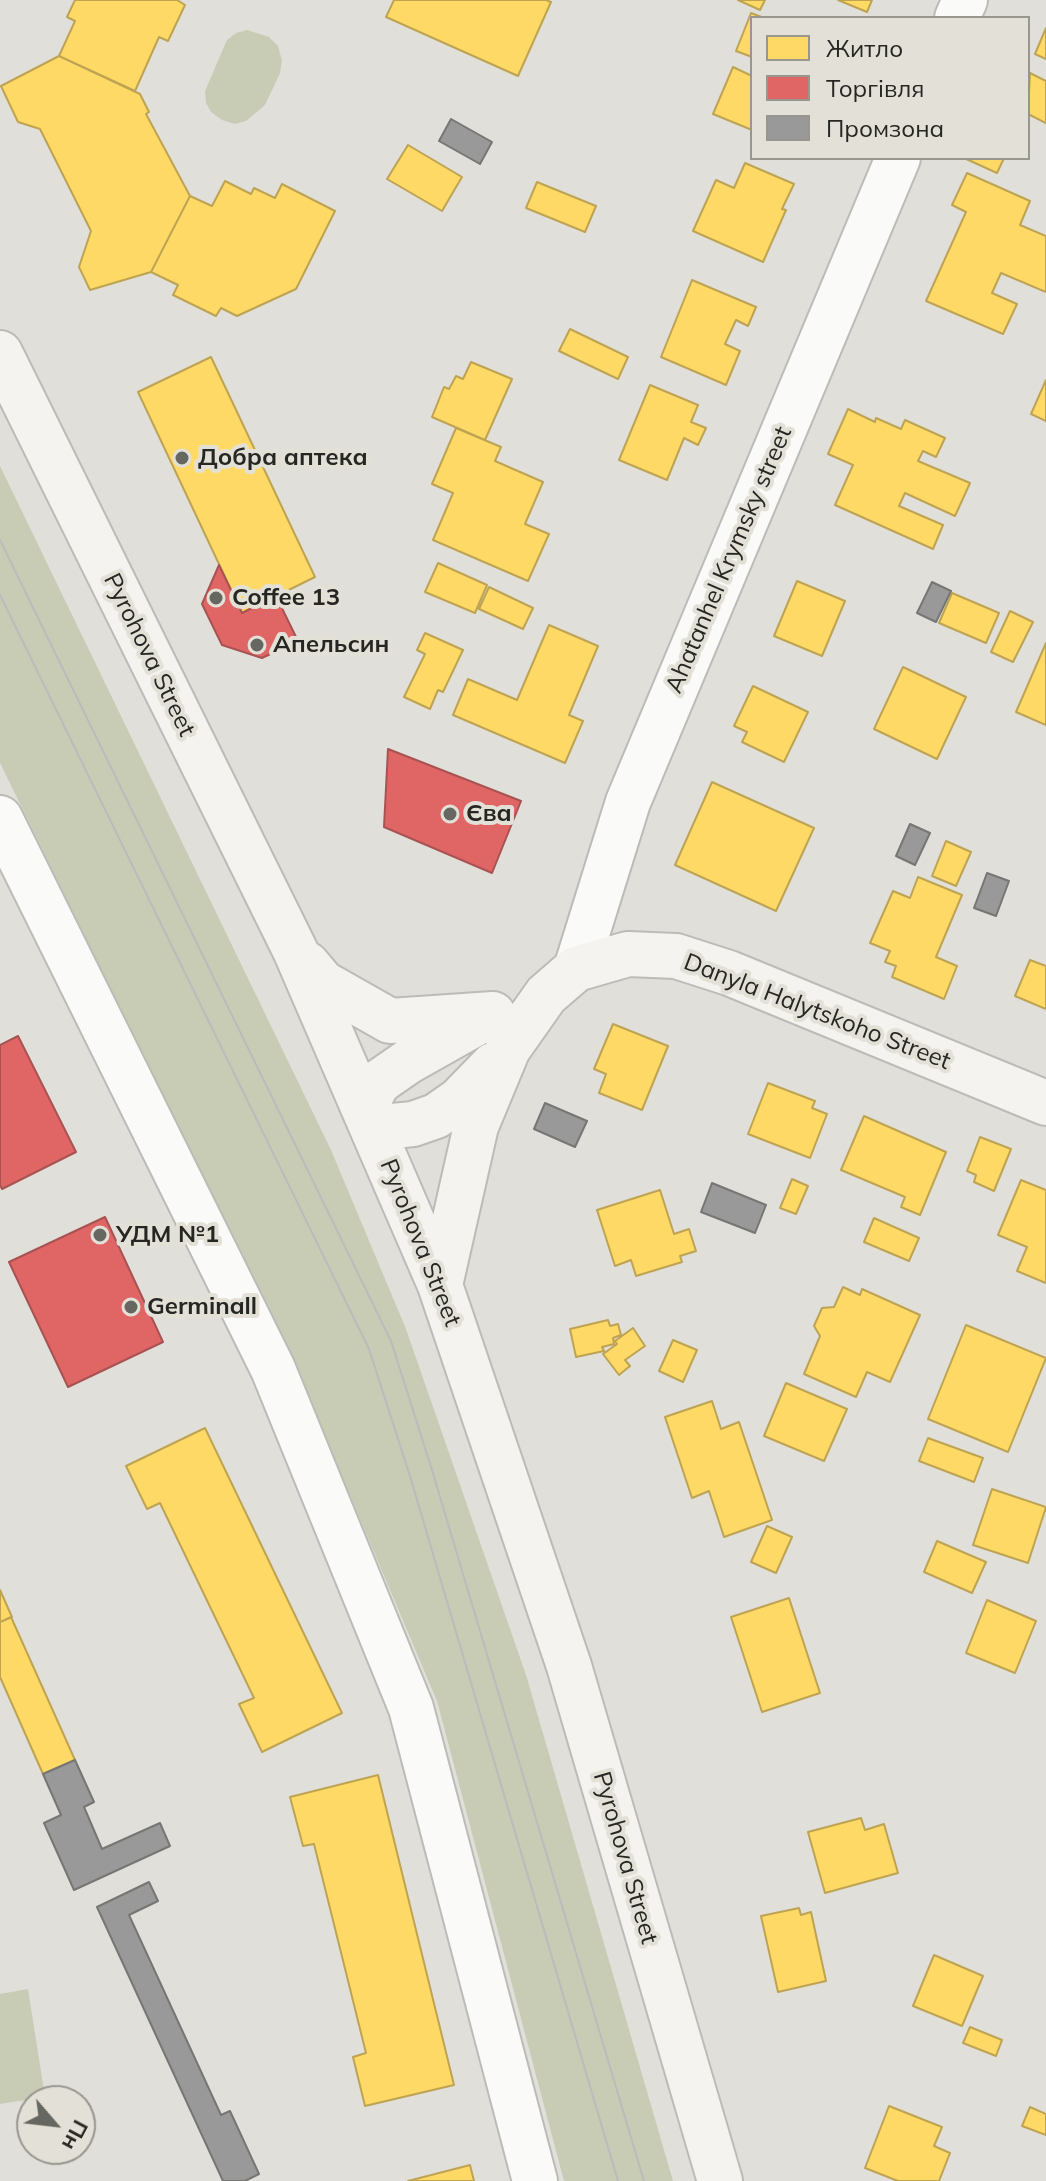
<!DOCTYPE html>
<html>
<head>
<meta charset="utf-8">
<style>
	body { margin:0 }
	#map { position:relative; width:1046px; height:2181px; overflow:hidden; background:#e0dfda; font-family:Mulish,sans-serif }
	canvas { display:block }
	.legend { position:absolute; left:750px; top:16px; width:280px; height:144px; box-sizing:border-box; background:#e3e1d7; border:2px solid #97968f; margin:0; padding:10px 14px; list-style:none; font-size:24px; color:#262622 }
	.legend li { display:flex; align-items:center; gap:16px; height:40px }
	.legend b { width:40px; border:2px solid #97968f }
	.north { position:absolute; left:16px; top:2085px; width:80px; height:80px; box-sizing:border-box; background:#e3e1d7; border:2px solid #97968f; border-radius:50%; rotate:118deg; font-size:22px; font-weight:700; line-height:32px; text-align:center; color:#262622 }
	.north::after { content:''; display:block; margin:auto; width:28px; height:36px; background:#676762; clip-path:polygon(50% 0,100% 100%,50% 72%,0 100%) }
</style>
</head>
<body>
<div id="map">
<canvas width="1046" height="2181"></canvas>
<ul class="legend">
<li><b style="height:22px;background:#ffd966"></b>Житло</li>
<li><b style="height:22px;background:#e06666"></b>Торгівля</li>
<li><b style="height:22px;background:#999"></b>Промзона</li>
</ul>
<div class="north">Пн</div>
</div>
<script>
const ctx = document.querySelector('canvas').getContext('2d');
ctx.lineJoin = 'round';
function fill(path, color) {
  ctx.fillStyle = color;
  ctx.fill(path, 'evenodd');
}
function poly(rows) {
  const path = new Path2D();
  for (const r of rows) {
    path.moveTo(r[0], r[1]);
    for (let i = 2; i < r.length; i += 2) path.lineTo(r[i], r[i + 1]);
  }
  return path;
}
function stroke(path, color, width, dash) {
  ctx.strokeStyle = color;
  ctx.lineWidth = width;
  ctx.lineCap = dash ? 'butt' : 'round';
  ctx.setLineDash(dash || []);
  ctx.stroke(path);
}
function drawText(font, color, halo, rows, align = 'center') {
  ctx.font = font + ' Mulish,sans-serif';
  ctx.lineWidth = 8;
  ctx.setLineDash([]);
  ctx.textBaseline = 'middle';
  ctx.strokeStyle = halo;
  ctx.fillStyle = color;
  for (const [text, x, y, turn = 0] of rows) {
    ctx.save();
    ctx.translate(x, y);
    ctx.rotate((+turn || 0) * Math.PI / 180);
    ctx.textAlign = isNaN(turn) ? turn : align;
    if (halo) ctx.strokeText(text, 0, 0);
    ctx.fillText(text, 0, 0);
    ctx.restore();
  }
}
const green = poly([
	[247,30,269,37,278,46,282,61,280,73,265,105,246,121,235,124,222,120,211,112,206,103,205,91,227,40,236,33],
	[0,466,331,1150,406,1329,526,1675,673,2181,564,2181,437,1701,294,1363,0,763],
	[28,1989,45,2097,0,2104,0,1994]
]);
const homes = poly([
	[75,0,177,0,185,5,168,41,159,37,135,91,59,56,75,21,67,17,75,0],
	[394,0,546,0,551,2,518,76,386,17,394,0],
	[738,0,765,0,760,10,738,0],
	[838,0,872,0,867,12,838,0],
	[751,13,764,18,752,18,752,57,736,51,751,13],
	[1046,28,1046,59,1035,54,1046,28],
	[59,56,140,94,149,112,146,114,190,196,151,272,90,290,79,267,91,231,40,129,18,122,1,86,59,56],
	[733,67,752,76,752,130,713,114,733,67],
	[1030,73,1046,81,1046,123,1028,114,1030,73],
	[408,145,462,177,442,211,387,179,408,145],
	[964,158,1004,158,997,173,964,158],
	[745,163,794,184,782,209,786,210,763,262,693,231,716,180,734,188,745,163],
	[967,173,1030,201,1020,225,1046,236,1046,292,1001,273,992,293,1017,304,1003,334,926,301,966,212,952,205,967,173],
	[225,181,251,194,254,188,275,198,282,184,335,211,296,289,237,316,221,308,216,316,173,295,178,285,151,272,190,196,212,206,225,181],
	[537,182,596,206,585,232,526,208,537,182],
	[692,280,756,307,748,326,736,320,725,344,740,351,726,385,661,357,692,280],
	[570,329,628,357,618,379,559,351,570,329],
	[211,357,315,577,242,613,138,392,211,357],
	[471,362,512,379,485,440,432,417,444,387,449,389,456,376,463,379,471,362],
	[1046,380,1046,421,1031,414,1046,380],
	[650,385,698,405,691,422,706,428,698,445,684,438,667,480,619,460,650,385],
	[848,409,875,422,876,418,901,429,905,420,945,438,936,457,923,451,918,461,970,483,955,516,905,493,899,506,943,525,933,549,835,505,853,465,828,454,848,409],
	[456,428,501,447,495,461,543,482,525,524,549,534,528,581,433,540,453,493,432,484,456,428],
	[438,563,487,585,475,613,425,592,438,563],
	[797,581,845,601,822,656,774,636,797,581],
	[489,587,533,608,523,629,479,609,489,587],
	[952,593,999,613,986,643,939,623,952,593],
	[1010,611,1033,622,1013,662,991,652,1010,611],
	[549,625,598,646,569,715,583,721,565,763,453,715,468,679,517,700,549,625],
	[425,633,463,650,443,692,438,690,430,709,404,697,425,654,417,650,425,633],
	[1046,643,1046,725,1016,712,1046,643],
	[903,667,966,697,937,759,874,729,903,667],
	[753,686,808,712,784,762,742,742,747,732,734,726,753,686],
	[712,782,814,828,776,911,675,865,712,782],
	[946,841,971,852,956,886,932,876,946,841],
	[918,877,962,895,936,957,957,966,944,999,892,977,896,966,885,962,890,951,870,943,893,891,910,898,918,877],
	[1030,960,1046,966,1046,1009,1015,996,1030,960],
	[613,1024,668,1046,642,1110,599,1093,606,1074,594,1069,613,1024],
	[768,1083,815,1101,812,1108,827,1114,810,1158,748,1134,768,1083],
	[864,1116,946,1152,920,1215,901,1207,905,1197,841,1170,864,1116],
	[980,1137,1011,1149,994,1191,974,1182,976,1175,967,1171,980,1137],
	[792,1179,808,1186,796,1214,780,1208,792,1179],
	[1021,1180,1046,1190,1046,1283,1017,1271,1027,1247,998,1235,1021,1180],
	[660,1190,674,1234,689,1229,696,1251,680,1256,682,1262,636,1276,631,1260,615,1266,597,1210,660,1190],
	[874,1218,919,1238,909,1261,864,1242,874,1218],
	[843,1287,860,1295,862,1289,920,1315,890,1382,867,1372,856,1397,804,1374,820,1336,814,1326,822,1308,834,1307,843,1287],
	[608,1320,610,1326,618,1324,621,1335,613,1338,614,1344,602,1347,604,1351,576,1357,570,1329,608,1320],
	[966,1325,1046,1358,1008,1452,928,1419,966,1325],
	[633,1328,645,1346,625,1360,630,1366,619,1375,603,1354,617,1344,615,1341,633,1328],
	[673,1340,697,1350,683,1382,659,1371,673,1340],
	[786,1383,847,1409,824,1461,764,1436,786,1383],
	[712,1401,721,1429,739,1422,772,1520,724,1537,709,1491,692,1498,665,1417,712,1401],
	[205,1428,342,1713,262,1752,239,1704,254,1698,160,1503,147,1509,126,1466,205,1428],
	[928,1438,983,1458,974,1482,919,1461,928,1438],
	[992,1489,1046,1507,1028,1563,973,1545,992,1489],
	[767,1526,792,1537,776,1573,751,1562,767,1526],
	[937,1541,986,1562,972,1593,924,1572,937,1541],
	[0,1590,12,1617,0,1622,0,1590],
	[789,1598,820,1693,762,1712,731,1617,789,1598],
	[987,1600,1036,1621,1015,1673,966,1653,987,1600],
	[11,1617,75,1760,43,1774,0,1677,0,1622,11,1617],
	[378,1775,454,2085,365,2106,353,2057,366,2053,314,1844,303,1846,290,1797,378,1775],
	[861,1818,865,1830,884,1824,898,1873,825,1893,808,1832,861,1818],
	[799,1908,801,1915,811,1912,826,1981,778,1992,761,1916,799,1908],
	[934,1955,983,1976,962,2026,913,2006,934,1955],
	[970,2027,1002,2040,996,2056,963,2043,970,2027],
	[889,2106,942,2127,934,2146,950,2153,939,2181,898,2181,865,2168,889,2106],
	[1030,2107,1046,2114,1046,2135,1022,2126,1030,2107],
	[470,2165,474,2181,408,2181,470,2165]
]);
const shops = poly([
	[219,565,242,613,276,596,298,641,262,658,222,645,202,604,219,565],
	[388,749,521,801,492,873,384,827,388,749],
	[18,1036,76,1152,2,1189,0,1185,0,1045,18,1036],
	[105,1217,163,1342,68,1387,9,1262,105,1217]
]);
const industry = poly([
	[451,119,492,142,480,164,439,141,451,119],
	[932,582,951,591,936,622,917,613,932,582],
	[910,824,930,833,915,865,896,856,910,824],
	[987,873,1009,881,996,916,974,908,987,873],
	[545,1103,587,1121,575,1147,534,1129,545,1103],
	[712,1183,766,1205,755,1233,701,1212,712,1183],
	[75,1760,94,1802,84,1807,102,1849,160,1823,170,1846,74,1890,44,1823,61,1815,43,1774,75,1760],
	[149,1882,158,1901,129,1915,221,2115,230,2111,259,2174,245,2181,223,2181,97,1907,149,1882]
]);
const street = poly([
	[957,18,965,0],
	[0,818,273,1369,411,1708,535,2181],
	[576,969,628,802,898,158]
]);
const secondary = poly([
	[0,353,295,950,440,1285,569,1666,720,2181],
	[307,964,323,983,390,1021,493,1014],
	[365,1108,377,1084,383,1079,409,1061,480,1021],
	[373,1128,413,1124,436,1116,459,1100,493,1065],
	[440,1285,476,1126,508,1049,546,995,576,969,628,954,676,956,729,973,1046,1103]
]);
const tram = poly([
	[0,540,391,1341,432,1470,644,2181],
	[0,595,369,1349,410,1476,618,2181]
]);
const markers = [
	[182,458,8,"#676762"],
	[216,598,8,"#676762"],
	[257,645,8,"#676762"],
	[450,814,8,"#676762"],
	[100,1235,8,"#676762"],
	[131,1307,8,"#676762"]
];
const poiNames = [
	["Добра аптека",198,458],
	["Coffee 13",232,598],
	["Апельсин",273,645],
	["Єва",466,814],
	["УДМ №1",116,1235],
	["Germinall",147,1307]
];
const streetNames = [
	["Ahatanhel Krymsky street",729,560,-67],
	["Pyrohova Street",149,655,64],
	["Danyla Halytskoho Street",817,1012,21],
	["Pyrohova Street",420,1243,68],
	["Pyrohova Street",625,1858,74]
];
fill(green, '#c8ccb4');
fill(homes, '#ffd966');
stroke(homes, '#bea352', 2);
fill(shops, '#e06666');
stroke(shops, '#a85352', 2);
fill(industry, '#999');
stroke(industry, '#767675', 2);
stroke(street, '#bcbbb8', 48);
stroke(secondary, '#bcbbb8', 48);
stroke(street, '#fafaf9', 44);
stroke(secondary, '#f4f3ef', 44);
stroke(tram, '#bbb', 2);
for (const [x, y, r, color] of markers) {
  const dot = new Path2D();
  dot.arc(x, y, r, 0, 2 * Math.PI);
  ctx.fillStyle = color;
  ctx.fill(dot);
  stroke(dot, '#e3e1d7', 3);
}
drawText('bold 24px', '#262622', '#e3e1d7', poiNames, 'left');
drawText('24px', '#262622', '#e3e1d7', streetNames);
</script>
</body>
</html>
